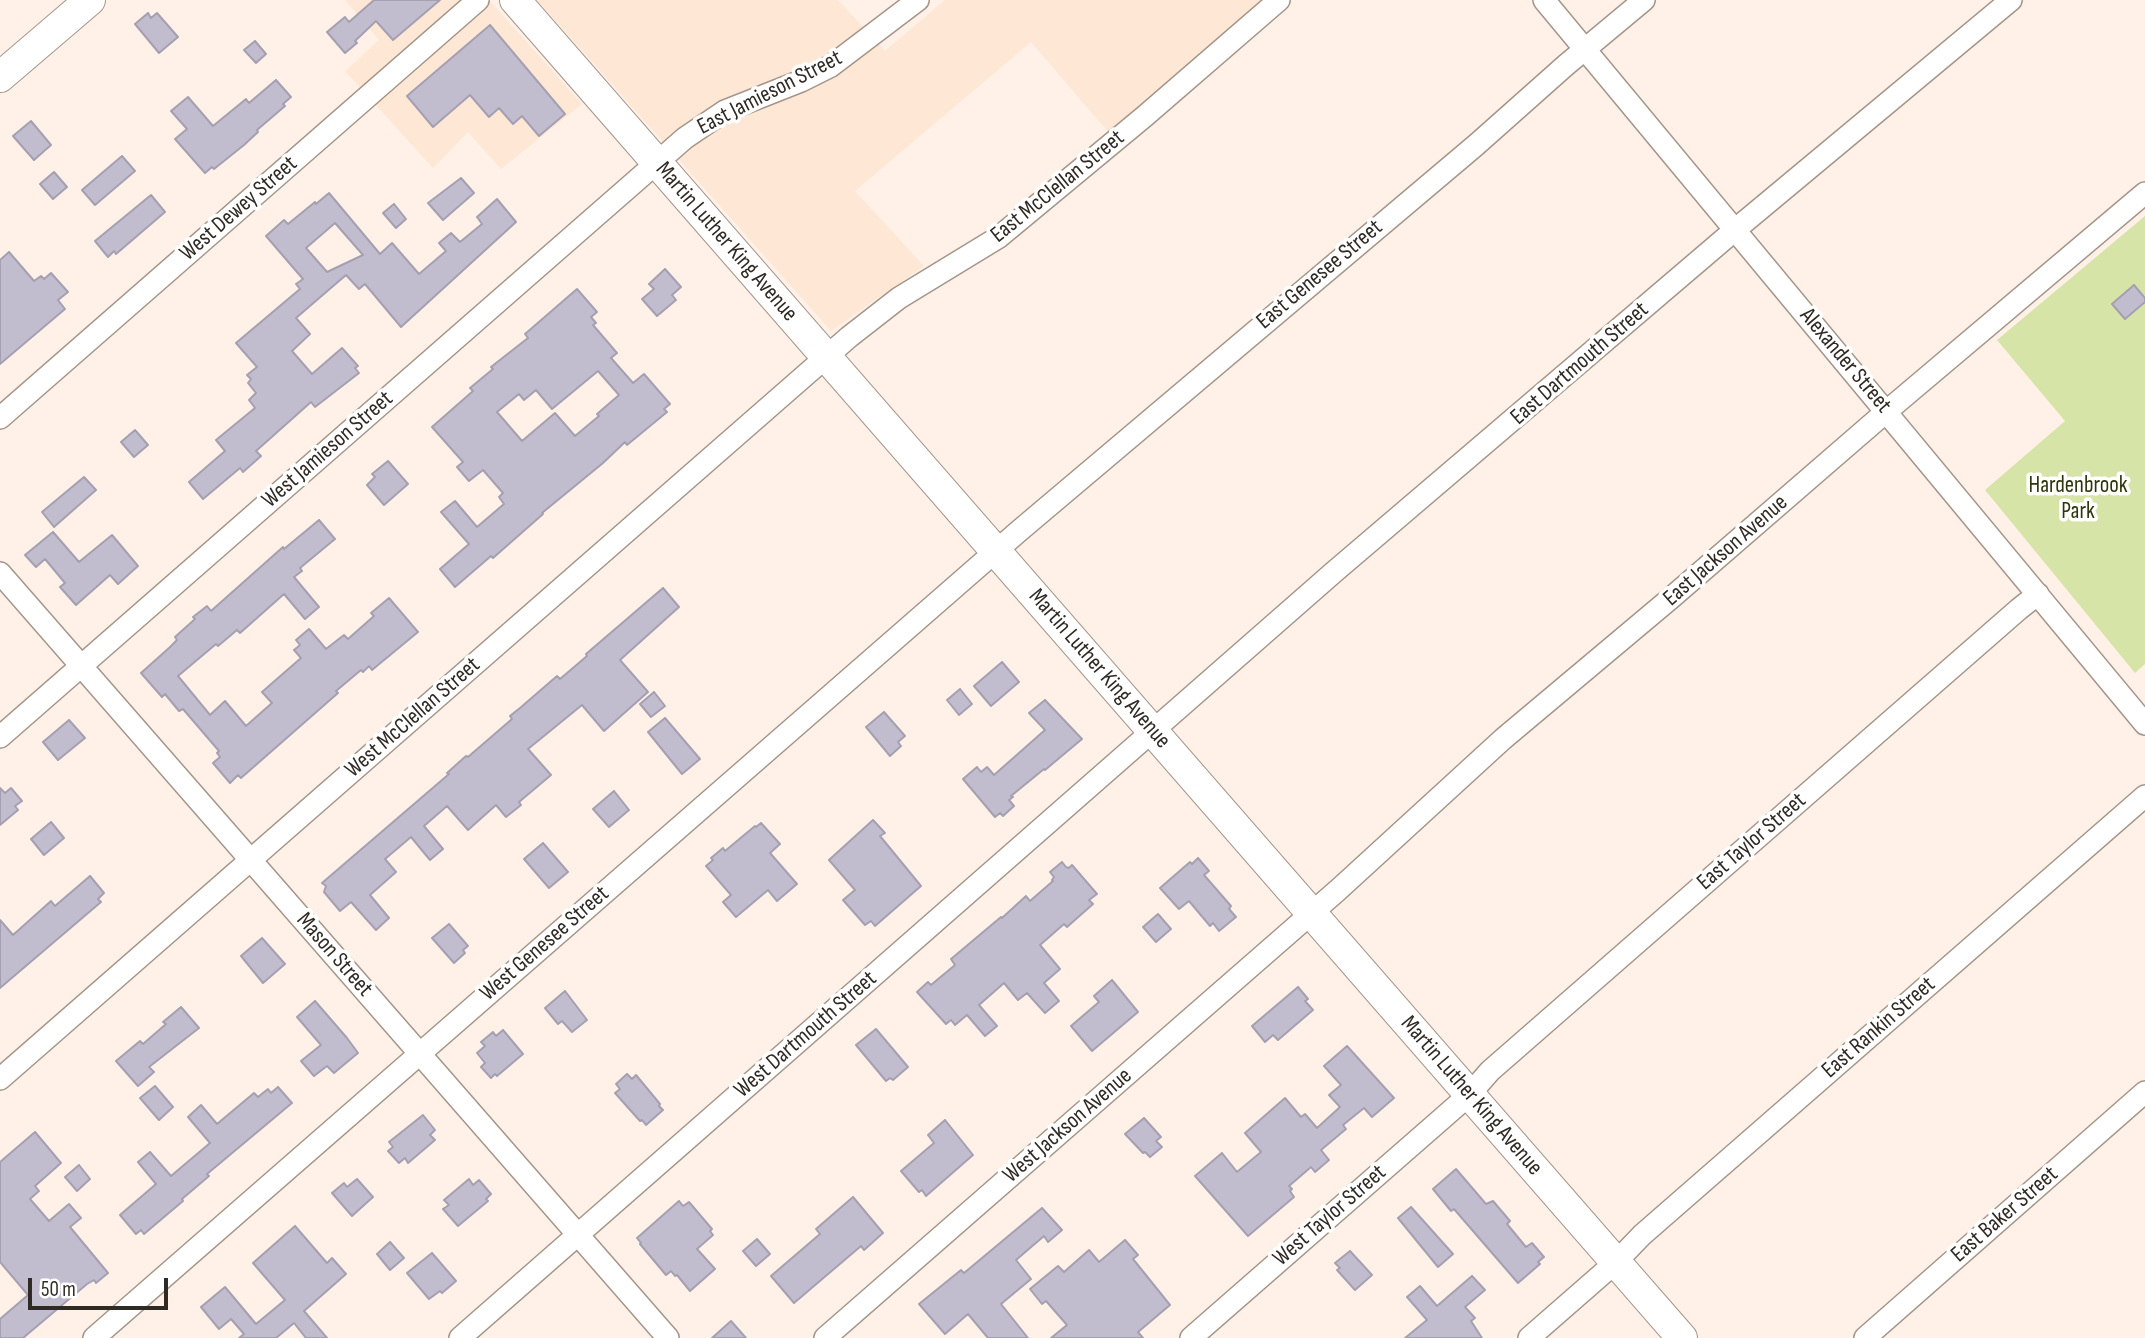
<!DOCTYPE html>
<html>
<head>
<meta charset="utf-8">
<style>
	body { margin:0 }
	#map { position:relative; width:2145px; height:1338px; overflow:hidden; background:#fff1e7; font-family:"Sofia Sans Condensed",sans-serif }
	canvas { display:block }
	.scale { position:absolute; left:28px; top:1278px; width:140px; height:32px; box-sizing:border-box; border:4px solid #302a25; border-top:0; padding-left:9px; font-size:21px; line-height:24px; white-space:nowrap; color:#302a25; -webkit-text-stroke:5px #fff; paint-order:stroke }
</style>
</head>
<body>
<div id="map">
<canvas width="2145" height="1338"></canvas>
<div class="scale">50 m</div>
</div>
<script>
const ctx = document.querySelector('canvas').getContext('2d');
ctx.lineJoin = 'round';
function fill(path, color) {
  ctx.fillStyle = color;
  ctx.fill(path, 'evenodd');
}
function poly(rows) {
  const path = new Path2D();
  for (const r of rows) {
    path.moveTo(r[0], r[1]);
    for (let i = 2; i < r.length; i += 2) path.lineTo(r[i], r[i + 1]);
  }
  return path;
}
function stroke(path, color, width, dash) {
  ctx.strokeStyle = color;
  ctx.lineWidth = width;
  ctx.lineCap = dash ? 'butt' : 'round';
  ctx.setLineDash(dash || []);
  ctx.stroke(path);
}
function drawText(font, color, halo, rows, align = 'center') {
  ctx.font = font + ' "Sofia Sans Condensed",sans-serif';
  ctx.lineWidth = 7;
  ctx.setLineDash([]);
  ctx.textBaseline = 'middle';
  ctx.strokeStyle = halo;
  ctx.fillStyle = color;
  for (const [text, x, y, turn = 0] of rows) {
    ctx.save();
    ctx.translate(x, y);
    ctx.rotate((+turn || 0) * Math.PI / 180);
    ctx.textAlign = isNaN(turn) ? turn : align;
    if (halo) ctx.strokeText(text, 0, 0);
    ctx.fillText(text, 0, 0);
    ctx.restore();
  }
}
const built = poly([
	[345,0,489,0,582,104,501,169,468,132,433,168,345,71,379,40],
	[537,0,838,0,885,51,945,0,1264,0,1109,133,1031,42,855,191,924,266,831,331]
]);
const green = poly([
	[2145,216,2145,664,2135,673,1985,490,2065,421,1997,340]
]);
const building = poly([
	[374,0,440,0,393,40,376,21,355,41,357,43,345,53,327,32,345,17,349,22,374,0],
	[148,13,151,18,157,13,178,37,159,53,135,24,148,13],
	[490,25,565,114,539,136,522,116,513,124,499,108,489,117,470,95,433,127,407,96,490,25],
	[255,41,266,54,256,63,244,50,255,41],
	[276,80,291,97,283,104,285,106,257,130,258,132,244,145,214,169,212,167,205,173,175,139,187,129,171,111,188,97,213,126,246,99,249,103,276,80],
	[31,121,51,145,34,160,13,136,31,121],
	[122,156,135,171,95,205,82,190,122,156],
	[54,172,67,187,53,199,40,184,54,172],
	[461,178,474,193,443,220,428,203,461,178],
	[329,193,380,254,392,243,419,274,446,251,439,243,451,233,460,242,482,224,477,217,497,199,516,222,401,327,365,284,359,289,346,275,296,318,310,334,292,351,312,374,342,348,358,366,355,368,359,373,315,407,311,402,256,451,261,456,243,472,240,468,203,499,189,482,225,451,216,440,255,408,249,400,256,393,248,383,251,379,247,375,257,367,236,343,300,289,296,284,303,279,266,236,284,220,288,224,315,202,316,204,329,193],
	[335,223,363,255,327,272,306,248,335,223],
	[151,195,165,212,116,254,114,251,108,257,95,241,151,195],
	[394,204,406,219,396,228,383,213,394,204],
	[9,252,34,281,41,276,44,279,51,273,68,292,58,300,65,309,0,364,0,260,9,252],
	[665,269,681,287,672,295,676,300,657,316,642,299,654,289,649,284,665,269],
	[2134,285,2145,298,2145,302,2125,319,2112,304,2134,285],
	[577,289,597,312,591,317,596,323,593,325,617,353,611,358,633,383,644,374,670,404,664,409,667,412,627,445,625,442,603,463,542,513,543,514,493,558,491,556,455,587,440,569,469,544,441,512,455,501,477,527,504,504,499,497,503,493,483,470,469,481,457,467,463,462,432,427,473,391,470,388,493,369,491,367,528,338,525,334,577,289],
	[598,371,619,395,597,414,599,416,575,436,555,413,522,441,497,412,519,394,524,400,536,390,552,409,598,371],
	[135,430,148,445,134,457,121,442,135,430],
	[388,461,408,484,384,505,367,485,375,477,372,474,388,461],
	[84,477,96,490,54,527,42,512,84,477],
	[319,520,335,539,300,568,302,571,294,577,319,607,305,619,284,594,240,633,237,630,218,646,216,644,178,676,210,715,225,701,246,726,272,703,262,692,301,658,294,650,300,645,296,640,309,629,326,649,344,635,348,639,374,616,371,613,389,598,418,632,372,670,369,666,363,672,361,670,336,691,338,693,241,778,238,775,230,783,213,763,220,757,217,753,219,751,183,709,179,711,165,694,162,697,141,673,169,648,177,640,175,637,195,619,193,617,207,606,211,611,283,547,284,549,319,520],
	[53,532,79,562,112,535,138,566,118,584,110,575,76,605,60,587,65,583,45,559,36,567,25,555,53,532],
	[663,588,679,607,620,660,648,692,604,731,582,705,528,749,551,775,519,802,521,805,506,817,496,805,468,830,447,806,424,826,443,849,430,860,411,837,385,859,396,872,370,895,389,918,376,930,351,902,340,911,324,892,326,886,322,883,449,774,447,773,466,756,468,757,512,719,510,716,520,708,557,676,560,679,587,656,586,654,663,588],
	[1002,662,1019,682,991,706,974,686,1002,662],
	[960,689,972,704,959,715,947,700,960,689],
	[654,692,665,706,651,717,640,704,654,692],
	[1045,700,1082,739,1045,770,1044,769,1011,796,1013,797,1009,800,1014,806,1003,816,1000,813,995,817,963,779,977,767,981,772,987,767,994,775,1045,730,1029,713,1045,700],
	[884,712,905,736,898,742,901,746,890,756,866,727,884,712],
	[665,718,700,759,682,774,648,732,665,718],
	[69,720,85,738,58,760,43,742,69,720],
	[0,788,5,793,11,788,22,801,15,806,18,810,0,825,0,788],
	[614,791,629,810,609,827,593,809,614,791],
	[873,820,885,833,880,836,921,886,875,926,871,921,865,925,843,900,855,890,829,860,873,820],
	[51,822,64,838,44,855,31,839,51,822],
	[761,823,780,844,770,853,797,884,777,901,768,890,736,917,723,902,731,895,706,866,713,860,711,858,723,848,725,851,755,826,756,827,761,823],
	[543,843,568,872,549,888,524,859,543,843],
	[1198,858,1209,871,1204,875,1231,906,1229,909,1236,917,1219,931,1213,923,1210,926,1189,901,1179,909,1160,888,1190,862,1192,864,1198,858],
	[1062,862,1066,867,1069,868,1072,865,1097,894,1089,900,1093,904,1067,927,1064,924,1040,945,1060,969,1044,983,1059,1001,1045,1013,1027,993,1018,1000,1004,983,979,1005,997,1026,985,1036,967,1015,955,1025,951,1020,946,1024,917,992,928,982,931,985,955,965,951,959,1001,917,1002,918,1026,896,1030,901,1053,881,1052,880,1054,877,1050,872,1062,862],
	[90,876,104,893,98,899,101,902,0,988,0,920,13,935,51,901,55,906,90,876],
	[1158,914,1171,929,1156,942,1143,927,1158,914],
	[449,924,468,946,463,950,465,953,454,963,432,938,449,924],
	[262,938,285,964,263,983,241,956,262,938],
	[1112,980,1138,1012,1092,1051,1071,1026,1099,1002,1094,996,1112,980],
	[1298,987,1308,999,1305,1001,1313,1010,1278,1040,1273,1035,1265,1042,1252,1026,1298,987],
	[565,991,587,1020,572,1032,562,1021,558,1024,545,1008,565,991],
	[315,1001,347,1038,358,1053,334,1073,327,1066,314,1076,301,1061,321,1045,297,1017,315,1001],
	[181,1007,199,1028,149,1067,154,1072,138,1086,116,1061,140,1041,143,1044,166,1024,163,1022,181,1007],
	[876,1029,908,1067,893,1080,890,1078,886,1081,856,1045,876,1029],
	[503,1030,523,1054,497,1076,495,1074,491,1078,481,1067,485,1063,477,1053,485,1046,481,1042,493,1032,496,1036,503,1030],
	[1347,1046,1394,1098,1372,1117,1364,1108,1343,1125,1346,1129,1321,1150,1329,1160,1315,1172,1311,1167,1289,1186,1292,1189,1290,1191,1294,1197,1248,1236,1195,1176,1222,1153,1237,1172,1261,1152,1245,1133,1285,1098,1301,1117,1305,1114,1317,1128,1340,1107,1329,1095,1341,1085,1324,1066,1347,1046],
	[627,1074,632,1079,636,1075,660,1104,659,1106,663,1110,646,1125,642,1120,640,1121,615,1093,620,1089,616,1084,627,1074],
	[155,1086,173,1107,159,1120,140,1098,155,1086],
	[278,1087,292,1103,207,1174,209,1176,182,1199,183,1201,144,1234,141,1230,136,1234,120,1215,156,1184,138,1162,150,1152,171,1176,210,1143,188,1117,201,1105,217,1124,254,1093,258,1097,268,1089,271,1093,278,1087],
	[423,1115,435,1130,430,1135,435,1140,408,1163,405,1158,399,1163,388,1151,393,1147,389,1142,423,1115],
	[1144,1118,1161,1137,1156,1141,1162,1147,1150,1157,1145,1152,1143,1153,1125,1134,1144,1118],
	[945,1120,973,1155,926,1196,922,1190,919,1192,901,1171,934,1143,928,1135,945,1120],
	[35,1132,61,1163,35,1186,39,1191,30,1199,49,1221,69,1204,81,1218,70,1227,108,1273,96,1283,94,1280,87,1284,23,1338,0,1338,0,1319,28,1295,0,1262,0,1162,35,1132],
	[79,1165,90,1179,77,1191,65,1177,79,1165],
	[1456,1169,1486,1204,1493,1201,1510,1221,1507,1224,1526,1247,1532,1243,1544,1257,1538,1262,1540,1264,1518,1283,1454,1209,1451,1211,1433,1189,1456,1169],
	[357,1179,373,1197,352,1216,332,1193,344,1183,347,1187,357,1179],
	[469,1179,473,1185,479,1180,491,1194,486,1199,488,1201,458,1226,443,1209,449,1205,444,1200,469,1179],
	[853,1197,883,1233,864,1250,861,1246,794,1303,771,1276,820,1234,816,1229,853,1197],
	[679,1201,683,1206,689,1202,712,1229,710,1231,713,1235,697,1249,715,1269,690,1291,677,1275,675,1276,671,1271,666,1275,640,1244,641,1243,637,1238,679,1201],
	[1411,1207,1453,1254,1438,1267,1398,1218,1411,1207],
	[1042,1208,1062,1230,1048,1242,1044,1236,1016,1260,1031,1279,1001,1304,1028,1338,988,1338,968,1314,945,1334,919,1304,961,1270,964,1273,1042,1208],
	[295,1226,327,1263,332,1258,346,1274,304,1311,327,1338,306,1338,294,1323,276,1338,239,1338,244,1334,231,1319,219,1329,201,1307,225,1287,256,1324,285,1300,253,1263,295,1226],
	[757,1239,770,1254,756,1266,743,1251,757,1239],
	[1125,1240,1138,1255,1133,1259,1170,1305,1138,1332,1143,1338,1051,1338,1067,1325,1046,1301,1042,1304,1030,1289,1058,1266,1064,1272,1089,1250,1099,1262,1125,1240],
	[390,1242,404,1258,390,1270,377,1254,390,1242],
	[1350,1251,1372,1275,1355,1290,1337,1270,1340,1268,1335,1263,1350,1251],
	[432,1253,456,1281,442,1293,440,1291,429,1299,407,1273,432,1253],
	[1472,1276,1485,1290,1465,1307,1475,1318,1471,1321,1482,1338,1405,1338,1427,1320,1407,1297,1420,1286,1437,1306,1472,1276],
	[731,1321,746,1338,712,1338,731,1321]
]);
const street = poly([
	[1544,0,2145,724],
	[0,418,478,0],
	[0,573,668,1338],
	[0,737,685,138,725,111,801,81,831,66,918,0],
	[0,1079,849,337,899,298,999,237,1145,116,1279,0],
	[94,1338,1019,531,1476,145,1566,65,1644,0],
	[460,1338,1334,572,1736,229,2011,0],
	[825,1338,1338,890,1503,739,1671,598,1887,411,2145,193],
	[1191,1338,1469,1095,1490,1071,2019,609,2038,594],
	[1529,1338,1616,1262,1642,1235,2145,796],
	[1865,1338,2145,1092]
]);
const secondary = poly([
	[515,0,1682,1338],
	[0,77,90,0]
]);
const streetNames = [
	["East Jamieson Street",770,93,-27],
	["East McClellan Street",1058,187,-39],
	["West Dewey Street",239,209,-41],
	["Martin Luther King Avenue",726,242,49],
	["East Genesee Street",1320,275,-40],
	["Alexander Street",1845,361,50],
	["East Dartmouth Street",1580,364,-41],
	["West Jamieson Street",328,450,-41],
	["East Jackson Avenue",1726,551,-41],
	["Martin Luther King Avenue",1099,669,49],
	["West McClellan Street",413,718,-41],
	["East Taylor Street",1752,842,-41],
	["West Genesee Street",545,944,-41],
	["Mason Street",334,955,49],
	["East Rankin Street",1879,1028,-41],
	["West Dartmouth Street",806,1035,-41],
	["Martin Luther King Avenue",1471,1096,49],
	["West Jackson Avenue",1068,1126,-41],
	["East Baker Street",2005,1215,-41],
	["West Taylor Street",1330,1216,-41]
];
const parkNames = [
	["Hardenbrook",2078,486],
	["Park",2078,512]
];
fill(built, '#fee7d5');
fill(green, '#d6e4a7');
fill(building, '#c1bdce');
stroke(building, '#a5a0b1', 2);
stroke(street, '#a49589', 24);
stroke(secondary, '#a49589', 32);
stroke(street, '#fff', 21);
stroke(secondary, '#fff', 30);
drawText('23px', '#302a25', '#fff', streetNames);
drawText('23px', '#2e350c', '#fff', parkNames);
</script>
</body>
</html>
